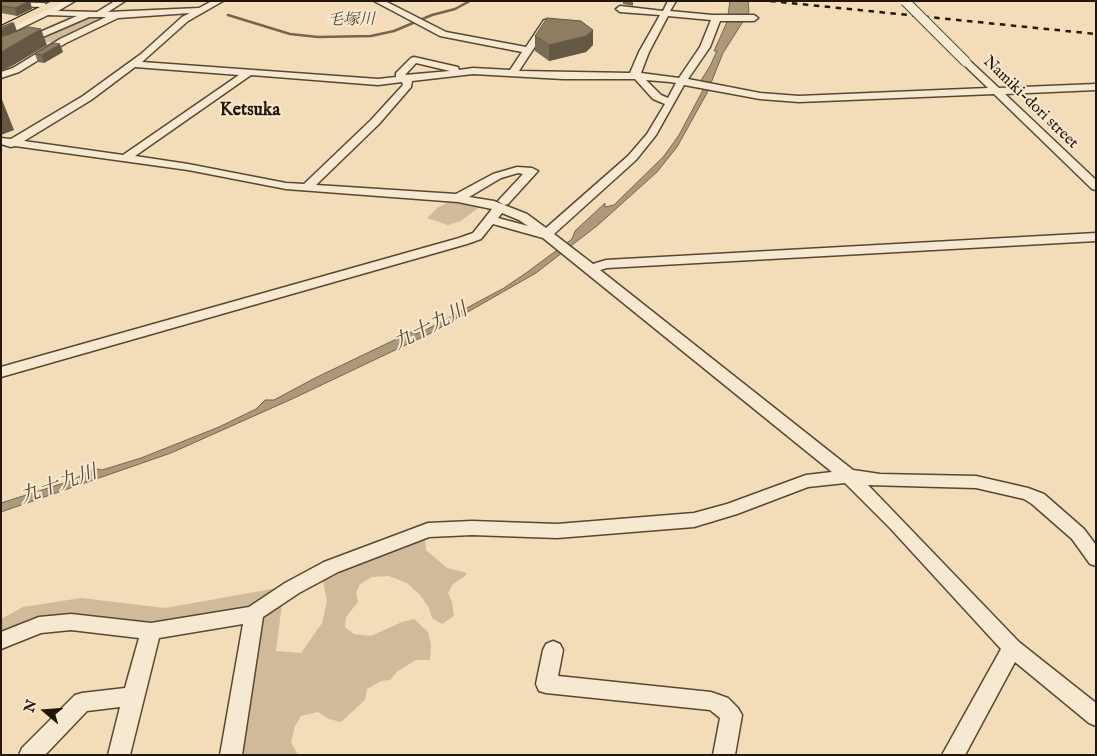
<!DOCTYPE html>
<html>
<head>
<meta charset="utf-8">
<style>
	body { margin:0 }
	#map { position:relative; width:1097px; height:756px; overflow:hidden; background:#f3dcb8; font-family:"IM FELL English",serif }
	canvas { display:block }
	.frame { position:absolute; inset:0; border:2px solid #231605; pointer-events:none }
	.north { position:absolute; left:20px; top:686px; width:50px; height:50px; -webkit-text-stroke:4px #f7e8d1; paint-order:stroke; rotate:288deg; font-size:14px; font-weight:700; line-height:20px; text-align:center; color:#231605 }
	.north::after { content:''; display:block; margin:auto; width:18px; height:22px; background:#231605; clip-path:polygon(50% 0,100% 100%,50% 72%,0 100%) }
</style>
</head>
<body>
<div id="map">
<canvas width="1097" height="756"></canvas>
<div class="frame"></div>
<div class="north">N</div>
</div>
<script>
const ctx = document.querySelector('canvas').getContext('2d');
ctx.lineJoin = 'round';
function fill(path, color) {
  ctx.fillStyle = color;
  ctx.fill(path, 'evenodd');
}
function poly(rows) {
  const path = new Path2D();
  for (const r of rows) {
    path.moveTo(r[0], r[1]);
    for (let i = 2; i < r.length; i += 2) path.lineTo(r[i], r[i + 1]);
  }
  return path;
}
function stroke(path, color, width, dash) {
  ctx.strokeStyle = color;
  ctx.lineWidth = width;
  ctx.lineCap = dash ? 'butt' : 'round';
  ctx.setLineDash(dash || []);
  ctx.stroke(path);
}
function drawText(font, color, halo, rows, align = 'center') {
  ctx.font = font + ' "IM FELL English","Noto Serif JP",serif';
  ctx.lineWidth = 4;
  ctx.setLineDash([]);
  ctx.textBaseline = 'middle';
  ctx.strokeStyle = halo;
  ctx.fillStyle = color;
  for (const [text, x, y, turn = 0] of rows) {
    ctx.save();
    ctx.translate(x, y);
    ctx.rotate((+turn || 0) * Math.PI / 180);
    ctx.textAlign = isNaN(turn) ? turn : align;
    if (halo) ctx.strokeText(text, 0, 0);
    ctx.fillText(text, 0, 0);
    ctx.restore();
  }
}
const green = poly([
	[89,16,110,16,54,43,36,39],
	[452,200,481,206,461,221,448,225,427,218,437,208],
	[425,539,426,550,447,568,467,573,464,577,453,584,448,593,452,602,454,616,442,624,432,618,429,608,420,595,407,583,389,576,372,577,360,584,356,593,358,602,346,617,345,627,354,634,371,636,402,622,414,619,428,632,431,645,430,660,416,660,398,671,390,680,381,681,367,689,365,700,341,722,329,719,318,712,301,716,295,726,291,742,298,755,242,755,263,616,282,604,276,651,301,653,322,623,327,601,323,581,335,573,409,542],
	[283,587,244,609,162,624,73,614,26,622,1,635,1,619,23,607,81,598,165,608]
]);
const water = poly([
	[730,1,748,1,749,12,723,53,707,93,677,147,657,172,598,225,536,273,431,333,292,399,171,453,1,512,1,503,73,480,87,472,98,469,102,470,141,458,219,427,256,409,265,400,274,400,315,378,411,332,415,334,422,332,504,288,526,273,572,239,575,231,605,203,605,207,614,205,664,156,679,135,703,90,700,82,710,66,717,51,714,51,727,22,730,1]
]);
const stream = poly([
	[228,15,290,34,318,37,371,36,394,31,432,15,455,9,470,1]
]);
const minor = poly([
	[64,1,75,1,58,11,97,12,115,1,125,1,108,12,199,8,212,1,223,1,188,21,142,62,378,79,396,77,396,73,411,58,414,57,458,67,459,70,473,68,510,70,522,52,440,36,374,1,385,1,446,32,526,47,544,20,550,20,551,22,519,71,630,73,639,52,660,15,620,12,616,9,620,6,663,11,668,1,676,1,670,11,712,15,754,15,758,18,754,21,720,21,710,47,688,79,760,93,799,96,988,88,963,64,961,62,966,59,969,60,999,88,1096,84,1096,90,1005,94,1096,180,1096,190,1092,189,994,94,799,102,760,99,684,85,656,135,636,160,554,234,593,264,606,260,1096,233,1096,241,607,268,600,270,853,470,880,474,976,476,1028,488,1044,494,1084,529,1096,545,1096,566,1090,564,1072,539,1032,504,1024,499,976,488,868,485,1019,642,1096,703,1096,726,1089,723,1015,662,965,755,942,755,1001,649,890,528,845,483,808,487,737,514,694,527,557,538,472,535,429,537,338,572,299,593,263,617,242,755,220,755,243,624,159,638,130,755,108,755,120,707,87,711,45,755,19,755,22,748,75,695,82,693,125,688,139,638,71,630,41,633,1,649,1,632,39,617,71,614,151,623,249,607,285,583,324,562,428,523,472,521,557,524,694,513,727,504,806,475,832,472,543,238,493,224,481,239,467,244,1,377,1,367,459,238,473,233,492,209,458,202,286,189,188,170,15,146,11,147,1,144,1,138,11,139,83,96,141,54,182,17,190,13,118,18,66,43,19,72,1,78,1,72,13,68,60,39,106,17,89,17,1,55,1,49,77,16,48,15,1,38,1,32,64,1],
	[668,16,711,20,700,47,679,78,641,73,649,52,668,16],
	[416,63,450,71,405,75,416,63],
	[135,67,239,75,123,155,24,141,91,100,135,67],
	[473,74,563,79,635,79,653,99,665,104,647,134,628,156,546,228,527,214,494,201,469,197,501,178,518,173,523,174,498,201,504,205,508,204,538,171,532,168,517,167,493,174,456,194,316,185,379,124,411,87,412,81,473,74],
	[251,75,378,85,402,82,403,85,371,120,304,184,286,183,188,164,135,156,251,75],
	[646,80,670,82,676,83,668,98,661,95,646,80],
	[502,213,519,220,528,226,498,218,502,213],
	[1,2,44,3,48,5,44,7,1,6,1,2],
	[553,641,560,644,563,650,558,676,711,692,728,698,738,708,742,715,735,755,713,755,720,718,710,710,546,693,539,691,536,684,543,650,546,644,553,641]
]);
const major = poly([
	[52,1,66,1,1,33,1,26,52,1]
]);
const rail = poly([
	[770,1,1096,34]
]);
const minorBridge = poly([
	[905,1,966,62]
]);
const wall = poly([
	[1,1,30,1,32,9,17,16,1,13],
	[623,1,633,1,633,6,623,4],
	[593,30,593,45,586,52,549,61,535,51,535,36],
	[63,52,44,63,38,62,35,54]
]);
const shadedWall = poly([
	[30,1,32,9,17,16,15,8],
	[14,23,20,39,1,47,1,29],
	[41,29,47,45,12,66,1,71,1,52],
	[593,30,593,45,586,52,549,61,549,45],
	[60,44,63,52,44,63,42,55],
	[1,97,14,130,1,135]
]);
const building = poly([
	[1,1,29,1,15,8,1,6,1,1],
	[547,18,581,21,593,30,586,36,549,45,535,36,547,18],
	[11,23,14,23,1,29,1,27,11,23],
	[29,27,41,29,1,52,1,37,29,27],
	[53,43,60,44,42,55,35,54,53,43]
]);
const farWaternames = [
	["毛塚川",351,21,-1]
];
const farStreetnames = [
	["Namiki-dori street",1030,103,44]
];
const farQuarternames = [
	["Ketsuka",250,111]
];
const waterNames = [
	["九十九川",431,328,-27],
	["九十九川",59,486,-19]
];
fill(green, '#d0ba9a');
fill(water, '#ac997b');
stroke(water, '#75654c', 1);
stroke(stream, '#75654c', 2.5);
stroke(minor, '#574832', 3);
stroke(major, '#231605', 2);
fill(minor, '#f7e8d1');
fill(major, '#f3dcb8');
stroke(rail, '#231605', 2.5, [5.5, 5.5]);
stroke(minorBridge, '#574832', 11, []);
stroke(minorBridge, '#f7e8d1', 9);
fill(wall, '#7b6c54');
fill(shadedWall, '#645845');
fill(building, '#8f7d62');
stroke(building, '#645845', 1);
drawText('italic 16px', '#5a4a34', '#f7e8d1', farWaternames);
drawText('16px', '#231605', '#f7e8d1', farStreetnames);
drawText('bold 18px', '#231605', '#f7e8d1', farQuarternames);
drawText('italic 20px', '#5a4a34', '#f7e8d1', waterNames);
</script>
</body>
</html>
